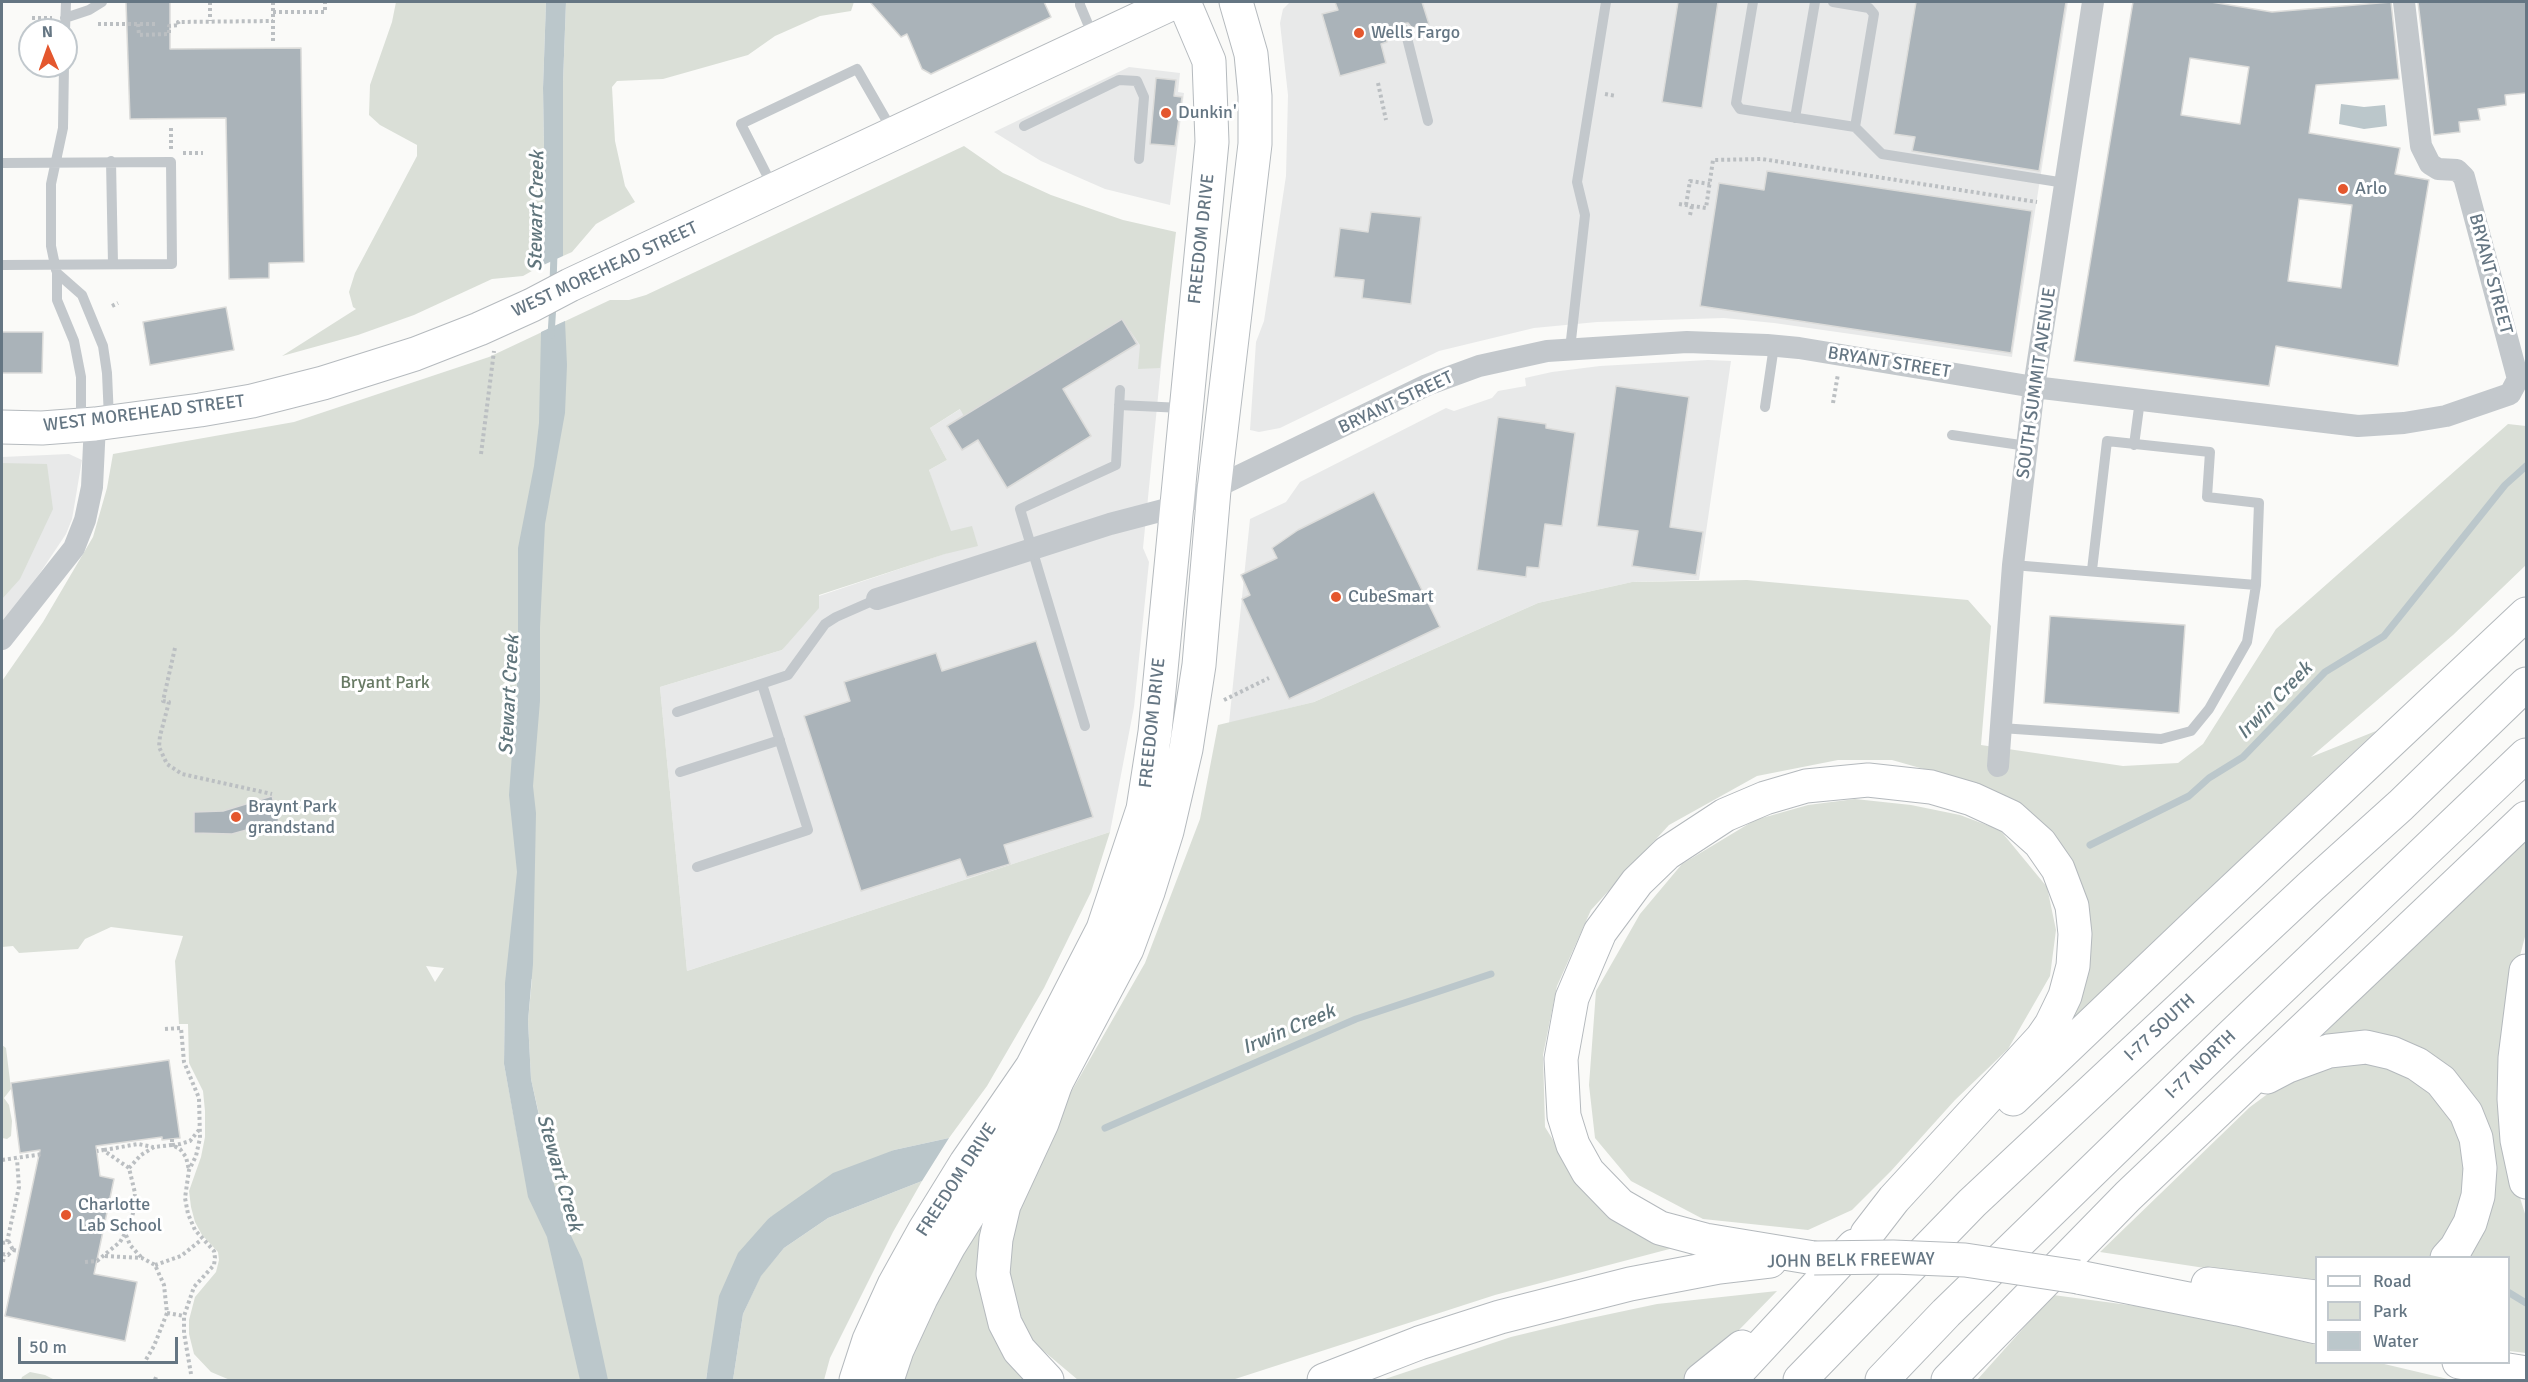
<!DOCTYPE html>
<html>
<head>
<meta charset="utf-8">
<style>
	body { margin:0 }
	#map { position:relative; width:2528px; height:1382px; overflow:hidden; background:#fafaf8; font-family:Signika,sans-serif }
	canvas { display:block }
	.frame { position:absolute; inset:0; border:3px solid #657683; pointer-events:none }
	.legend { position:absolute; left:2315px; top:1256px; width:195px; height:108px; box-sizing:border-box; background:#fff; border:2px solid #c1c8cd; margin:0; padding:8px 10px; list-style:none; font-size:18px; color:#657683 }
	.legend li { display:flex; align-items:center; gap:12px; height:30px }
	.legend b { width:30px; border:2px solid #c1c8cd }
	.north { position:absolute; left:18px; top:18px; width:60px; height:60px; box-sizing:border-box; background:#fff; border:2px solid #c1c8cd; border-radius:50%; rotate:358deg; font-size:16px; font-weight:700; line-height:24px; text-align:center; color:#657683 }
	.north::after { content:''; display:block; margin:auto; width:21px; height:27px; background:#e4572e; clip-path:polygon(50% 0,100% 100%,50% 72%,0 100%) }
	.scale { position:absolute; left:18px; top:1337px; width:160px; height:27px; box-sizing:border-box; border:3px solid #657683; border-top:0; padding-left:8px; font-size:18px; line-height:21px; white-space:nowrap; color:#657683; -webkit-text-stroke:4px #fff; paint-order:stroke }
</style>
</head>
<body>
<div id="map">
<canvas width="2528" height="1382"></canvas>
<div class="frame"></div>
<ul class="legend">
<li><b style="height:8px;background:#fff"></b>Road</li>
<li><b style="height:16px;background:#dadfd7"></b>Park</li>
<li><b style="height:16px;background:#bbc7cb"></b>Water</li>
</ul>
<div class="north">N</div>
<div class="scale">50 m</div>
</div>
<script>
const ctx = document.querySelector('canvas').getContext('2d');
ctx.lineJoin = 'round';
function fill(path, color) {
  ctx.fillStyle = color;
  ctx.fill(path, 'evenodd');
}
function poly(rows) {
  const path = new Path2D();
  for (const r of rows) {
    path.moveTo(r[0], r[1]);
    for (let i = 2; i < r.length; i += 2) path.lineTo(r[i], r[i + 1]);
  }
  return path;
}
function stroke(path, color, width, dash) {
  ctx.strokeStyle = color;
  ctx.lineWidth = width;
  ctx.lineCap = dash ? 'butt' : 'round';
  ctx.setLineDash(dash || []);
  ctx.stroke(path);
}
function drawText(font, color, halo, rows, align = 'center') {
  ctx.font = font + ' Signika,sans-serif';
  ctx.lineWidth = 6;
  ctx.setLineDash([]);
  ctx.textBaseline = 'middle';
  ctx.strokeStyle = halo;
  ctx.fillStyle = color;
  for (const [text, x, y, turn = 0] of rows) {
    ctx.save();
    ctx.translate(x, y);
    ctx.rotate((+turn || 0) * Math.PI / 180);
    ctx.textAlign = isNaN(turn) ? turn : align;
    if (halo) ctx.strokeText(text, 0, 0);
    ctx.fillText(text, 0, 0);
    ctx.restore();
  }
}
const built = poly([
	[1290,2,2068,2,2012,357,1774,323,1724,318,1597,322,1534,328,1439,351,1280,428,1259,432,1250,430,1256,342,1264,321,1286,176,1288,95,1280,23,1283,9],
	[1129,67,1180,73,1178,92,1184,93,1170,205,1105,189,1041,161,994,132],
	[1168,296,1143,548,1149,562,1134,707,1110,832,687,971,660,687,782,650,819,596,953,551,929,470,947,460,930,428,1120,309],
	[1708,360,1731,361,1699,580,1632,582,1538,603,1314,702,1229,723,1250,519,1286,502,1300,482,1446,408,1454,411,1492,398,1498,391,1526,386,1525,378,1552,372,1600,366],
	[69,454,82,460,72,519,66,534,40,573,2,624,2,457]
]);
const green = poly([
	[396,2,546,2,543,88,545,209,539,267,523,276,492,279,414,315,358,335,282,356,356,309,353,307,349,292,355,273,417,156,417,145,380,125,369,115,370,85,392,22],
	[566,2,854,2,851,11,820,16,775,36,748,55,663,79,617,81,612,87,615,141,625,186,635,202,596,224,572,252,563,256,563,82],
	[964,146,1003,173,1051,195,1123,220,1176,232,1160,368,1138,369,1140,345,1122,319,964,416,960,409,930,428,947,460,929,470,951,531,972,526,978,546,945,554,819,595,819,608,782,650,660,687,687,971,1110,832,1091,892,1044,988,987,1086,949,1138,894,1150,769,1218,707,1373,706,1380,230,1380,211,1372,194,1354,189,1334,189,1320,195,1297,216,1272,219,1260,218,1252,202,1235,195,1222,191,1207,189,1191,201,1157,205,1137,205,1111,203,1091,189,1063,188,1024,179,1024,175,961,183,936,111,927,85,939,78,949,19,953,13,946,2,947,2,681,43,622,93,537,107,488,113,454,294,422,489,357,610,300,629,300,646,295],
	[426,966,444,968,435,982],
	[532,979,528,1021,531,1079,540,1119,520,1150,504,1064,505,983],
	[2508,424,2526,426,2526,565,2453,635,2311,757,2376,731,2136,958,2064,1029,2085,914,1980,785,1892,760,1838,760,1757,776,1669,825,1591,910,1557,986,1543,1055,1545,1127,1579,1182,1677,1247,1495,1295,1232,1380,1078,1380,1027,1337,1009,1274,1016,1211,1051,1127,1145,963,1200,819,1218,725,1314,702,1538,603,1632,582,1747,580,1968,600,1991,626,1981,745,2123,766,2178,763,2203,744,2276,629],
	[2,463,47,464,53,509,20,579,2,599],
	[1855,799,1911,805,1960,815,2000,830,2047,887,2056,930,2050,976,2008,1049,1955,1100,1891,1171,1852,1210,1808,1230,1703,1219,1631,1181,1595,1138,1589,1085,1596,991,1640,914,1682,864,1755,820,1808,805],
	[2526,834,2526,933,2517,967,2513,1175,2526,1217,2526,1353,2509,1351,2508,1258,2464,1257,2469,1092,2321,1037],
	[2,1045,6,1048,11,1089,4,1098,9,1105,12,1121,11,1136,7,1139,2,1138],
	[2360,1060,2400,1070,2432,1091,2457,1124,2467,1151,2466,1193,2455,1227,2436,1252,2428,1257,2316,1258,2316,1285,2100,1252,2250,1107,2277,1087,2320,1067],
	[922,1181,893,1232,830,1358,824,1380,733,1380,743,1314,761,1275,784,1248,828,1218],
	[991,1198,1026,1380,901,1380,946,1284],
	[1777,1291,1699,1371,1686,1380,1382,1380,1511,1337,1577,1321,1657,1304],
	[2053,1295,2189,1313,2316,1345,2316,1362,2380,1363,2452,1380,1977,1380],
	[30,1372,45,1375,55,1380,21,1380,22,1377]
]);
const water = poly([
	[546,2,566,2,563,82,563,256,539,267,545,209,543,88],
	[2341,104,2364,107,2385,105,2387,126,2364,129,2339,124],
	[565,321,567,365,565,413,545,524,540,627,540,701,533,786,536,813,533,964,528,1021,531,1079,554,1184,566,1225,582,1259,608,1380,580,1380,547,1237,528,1197,504,1064,505,983,517,872,509,795,518,671,518,548,534,466,539,423,541,332],
	[949,1138,922,1181,828,1218,784,1248,761,1276,743,1314,733,1380,706,1380,719,1296,738,1253,769,1218,833,1173,894,1150]
]);
const stream = poly([
	[553,284,554,253],
	[551,335,553,304],
	[2090,845,2189,796,2209,778,2243,757,2325,672,2384,636,2505,485,2526,466],
	[1105,1128,1356,1019,1491,974],
	[2508,1292,2526,1303]
]);
const building = poly([
	[126,2,170,2,170,49,301,48,304,262,269,263,269,278,229,279,226,118,130,119,126,2],
	[870,2,1044,2,1051,17,931,74,922,69,907,34,901,37,870,2],
	[1335,2,1422,2,1429,24,1412,28,1408,23,1400,24,1398,32,1386,35,1387,42,1381,44,1386,63,1340,76,1322,14,1338,10,1335,2],
	[1678,2,1718,2,1702,108,1662,102,1678,2],
	[1916,2,2066,2,2039,171,1912,151,1915,137,1894,134,1916,2],
	[2133,2,2211,2,2272,12,2391,2,2399,79,2316,85,2309,133,2400,148,2395,174,2429,180,2398,366,2276,346,2269,386,2074,361,2133,2],
	[2190,58,2249,67,2240,124,2181,115,2190,58],
	[2299,199,2352,205,2341,288,2288,281,2299,199],
	[2418,2,2526,2,2526,93,2505,95,2506,105,2478,109,2480,120,2459,122,2460,132,2434,135,2418,2],
	[1156,78,1176,80,1174,96,1182,97,1175,146,1150,144,1156,78],
	[1767,171,2032,211,2011,353,1700,306,1719,183,1764,190,1767,171],
	[1371,212,1421,217,1411,304,1362,298,1364,280,1334,277,1340,228,1368,232,1371,212],
	[226,307,234,350,150,365,143,322,226,307],
	[1122,319,1137,344,1063,389,1091,436,1007,488,978,440,962,450,947,426,1122,319],
	[2,332,43,332,42,373,2,373,2,332],
	[1616,386,1689,397,1670,527,1703,532,1696,575,1632,566,1638,531,1597,526,1616,386],
	[1498,417,1546,424,1546,428,1575,433,1562,526,1545,524,1539,568,1527,567,1526,577,1477,570,1498,417],
	[1374,492,1440,627,1289,699,1242,599,1250,595,1241,575,1277,558,1272,548,1298,530,1374,492],
	[2050,616,2185,625,2179,713,2044,703,2050,616],
	[1036,641,1093,817,1004,845,1010,864,967,877,960,859,861,891,804,716,850,701,844,682,936,653,942,671,1036,641],
	[272,796,279,821,232,834,194,833,194,812,223,811,272,796],
	[169,1060,180,1138,162,1140,162,1137,96,1146,100,1176,114,1179,94,1274,137,1282,125,1341,5,1316,40,1150,20,1153,11,1083,169,1060]
]);
const path = poly([
	[210,2,210,21],
	[273,2,273,43],
	[273,12,325,12,325,2],
	[32,18,52,18],
	[98,24,156,24],
	[138,24,139,35,169,34,169,26,179,25,178,22,273,21],
	[1378,83,1386,120],
	[1605,94,1616,96],
	[171,128,171,149],
	[183,153,203,153],
	[1679,204,1706,208,1713,160,1762,159,2037,202],
	[1686,205,1690,181,1710,184],
	[1690,215,1692,206],
	[112,306,118,303],
	[1833,403,1838,374],
	[481,454,494,351],
	[175,648,163,701,169,702,160,736,159,747,167,764,182,774,272,794],
	[1224,700,1269,678],
	[165,1029,181,1028,184,1062,199,1098,200,1138,196,1156,189,1170,185,1198,188,1214,195,1230,214,1251,215,1258,214,1265,194,1287,184,1316,184,1333,191,1374],
	[172,1139,172,1145,180,1144,190,1141,199,1130],
	[104,1150,138,1144,153,1147],
	[2,1160,43,1154],
	[129,1168,141,1155,154,1147,172,1145,180,1149,186,1157,189,1170],
	[126,1235,130,1245,141,1257],
	[7,1242,19,1187,17,1159],
	[2,1243,9,1242,13,1250],
	[13,1250,19,1251],
	[2,1254,8,1255,13,1250],
	[105,1256,142,1258,155,1265,164,1285,167,1313,154,1346,144,1363],
	[3,1262,4,1255],
	[85,1262,97,1261,120,1242,130,1225,134,1209,135,1193,129,1168,103,1150,97,1151],
	[155,1265,181,1256,201,1240],
	[167,1313,184,1316],
	[155,1380,156,1377]
]);
const service = poly([
	[1080,2,1080,5,1093,36],
	[1753,2,1736,103,1740,109,1855,127,1882,154,2065,183],
	[1833,2,1869,8,1874,14,1855,127],
	[65,18,89,10,102,2],
	[65,30,66,2],
	[1405,30,1428,121],
	[1795,118,1815,2],
	[1024,126,1119,80,1137,81,1144,97,1139,159],
	[111,161,113,264],
	[2,163,171,162,172,264,2,265],
	[773,187,741,124,857,69,892,130],
	[56,270,51,246,51,184,63,128,64,66],
	[1570,349,1585,215,1577,182,1606,2],
	[1119,405,1182,408],
	[1765,407,1774,346],
	[81,422,81,377,74,341,57,300,57,273,82,295,103,346,107,373,109,419],
	[1952,435,2027,446],
	[2134,445,2140,400],
	[2013,565,2256,585],
	[677,712,788,675,825,624,836,617,877,599],
	[1085,726,1020,509,1116,465,1120,390],
	[2001,728,2161,739,2191,731,2209,709,2247,642,2256,585,2259,503,2207,497,2210,452,2107,441,2092,570],
	[680,772,780,740],
	[697,867,808,830,762,684]
]);
const minor = poly([
	[877,599,1110,524,1175,507,1427,385,1479,366,1547,351,1687,342,1767,345,1799,348,2034,387,2358,426,2404,423,2446,416,2510,394,2518,379,2464,177,2457,170,2438,169,2430,164,2421,146,2404,2],
	[2,639,74,548,85,520,92,487,95,424],
	[1998,766,2013,565,2034,387,2093,2]
]);
const primary = poly([
	[2,427,42,428,95,424,200,410,252,401,323,383,415,354,479,329,532,305,570,285,1175,2],
	[856,1380,869,1340,894,1285,924,1231,966,1163,1032,1067,1103,929,1143,809,1155,732,1212,142,1209,61,1184,2],
	[887,1380,897,1350,921,1298,949,1246,991,1179,1056,1083,1127,949,1148,892,1167,831,1186,749,1199,665,1214,490,1255,144,1255,96,1251,54,1236,2]
]);
const motorway = poly([
	[2526,971,2515,1058,2514,1099,2517,1140,2526,1182],
	[2267,1077,2288,1066,2329,1051,2366,1047,2392,1053,2417,1064,2441,1081,2466,1113,2476,1138,2480,1168,2478,1196,2470,1223,2456,1248,2447,1258],
	[2013,1099,2205,916,2526,614],
	[1814,1258,1705,1240,1660,1228,1620,1205,1588,1172,1573,1145,1564,1116,1561,1059,1572,998,1600,932,1637,882,1667,853,1725,815,1765,798,1806,786,1868,780,1931,787,1972,799,2011,817,2040,843,2058,869,2072,906,2075,934,2073,966,2065,996,2051,1025,2042,1038,1894,1199,1867,1234],
	[2078,1277,2238,1309,2316,1327],
	[2208,1284,2316,1297],
	[2459,1362,2526,1373],
	[1047,1380,1019,1350,1005,1323,993,1274,996,1239,1004,1205,1042,1123,1056,1083],
	[1324,1380,1419,1343,1500,1317,1630,1284,1719,1267,1770,1261],
	[1701,1380,1742,1347],
	[1730,1380,1854,1246],
	[1800,1380,1972,1203,2310,887,2401,805,2526,684],
	[1882,1380,1946,1313,2229,1038,2526,755],
	[1948,1380,2128,1196,2526,818]
]);
const motorwayBridge = poly([
	[1814,1258,1893,1257,1965,1260,2078,1277]
]);
const markers = [
	[1359,33,6,"#e4572e"],
	[1166,113,6,"#e4572e"],
	[2343,189,6,"#e4572e"],
	[1336,597,6,"#e4572e"],
	[236,817,6,"#e4572e"],
	[66,1215,6,"#e4572e"]
];
const poiNames = [
	["Wells Fargo",1371,33],
	["Dunkin'",1178,113],
	["Arlo",2355,189],
	["CubeSmart",1348,597],
	["Braynt Park",248,807],
	["grandstand",248,828],
	["Charlotte",78,1205],
	["Lab School",78,1226]
];
const streetNames = [
	["FREEDOM DRIVE",1202,239,-84],
	["WEST MOREHEAD STREET",605,270,-25],
	["BRYANT STREET",2490,274,75],
	["BRYANT STREET",1889,363,9],
	["SOUTH SUMMIT AVENUE",2037,383,-82],
	["BRYANT STREET",1396,403,-25],
	["WEST MOREHEAD STREET",144,414,-7],
	["FREEDOM DRIVE",1153,723,-84],
	["I-77 SOUTH",2160,1028,-43],
	["I-77 NORTH",2201,1065,-44],
	["FREEDOM DRIVE",957,1180,-57],
	["JOHN BELK FREEWAY",1851,1261,-1]
];
const parkNames = [
	["Bryant Park",385,683]
];
const waterNames = [
	["Stewart Creek",537,211,-89],
	["Stewart Creek",510,695,-87],
	["Irwin Creek",2275,701,-46],
	["Irwin Creek",1289,1030,-23],
	["Stewart Creek",559,1173,74]
];
fill(built, '#e8e9e9');
fill(green, '#dadfd7');
fill(water, '#bbc7cb');
stroke(stream, '#bbc7cb', 7);
fill(building, '#aab3b9');
stroke(building, '#dcdcda', 1.5);
stroke(primary, '#b5babe', 35);
stroke(motorway, '#b4b9bd', 35);
stroke(path, '#bbbfc2', 4, [3, 3]);
stroke(service, '#c3c8cc', 10);
stroke(minor, '#c3c8cc', 22);
stroke(primary, '#fff', 33);
stroke(motorway, '#fff', 33);
stroke(motorwayBridge, '#b4b9bd', 35, []);
stroke(motorwayBridge, '#fff', 33);
for (const [x, y, r, color] of markers) {
  const dot = new Path2D();
  dot.arc(x, y, r, 0, 2 * Math.PI);
  ctx.fillStyle = color;
  ctx.fill(dot);
  stroke(dot, '#fff', 2);
}
drawText('18px', '#657683', '#fff', poiNames, 'left');
drawText('18px', '#657683', '#fff', streetNames);
drawText('18px', '#687a64', '#fff', parkNames);
drawText('italic 20px', '#60757c', '#fff', waterNames);
</script>
</body>
</html>
